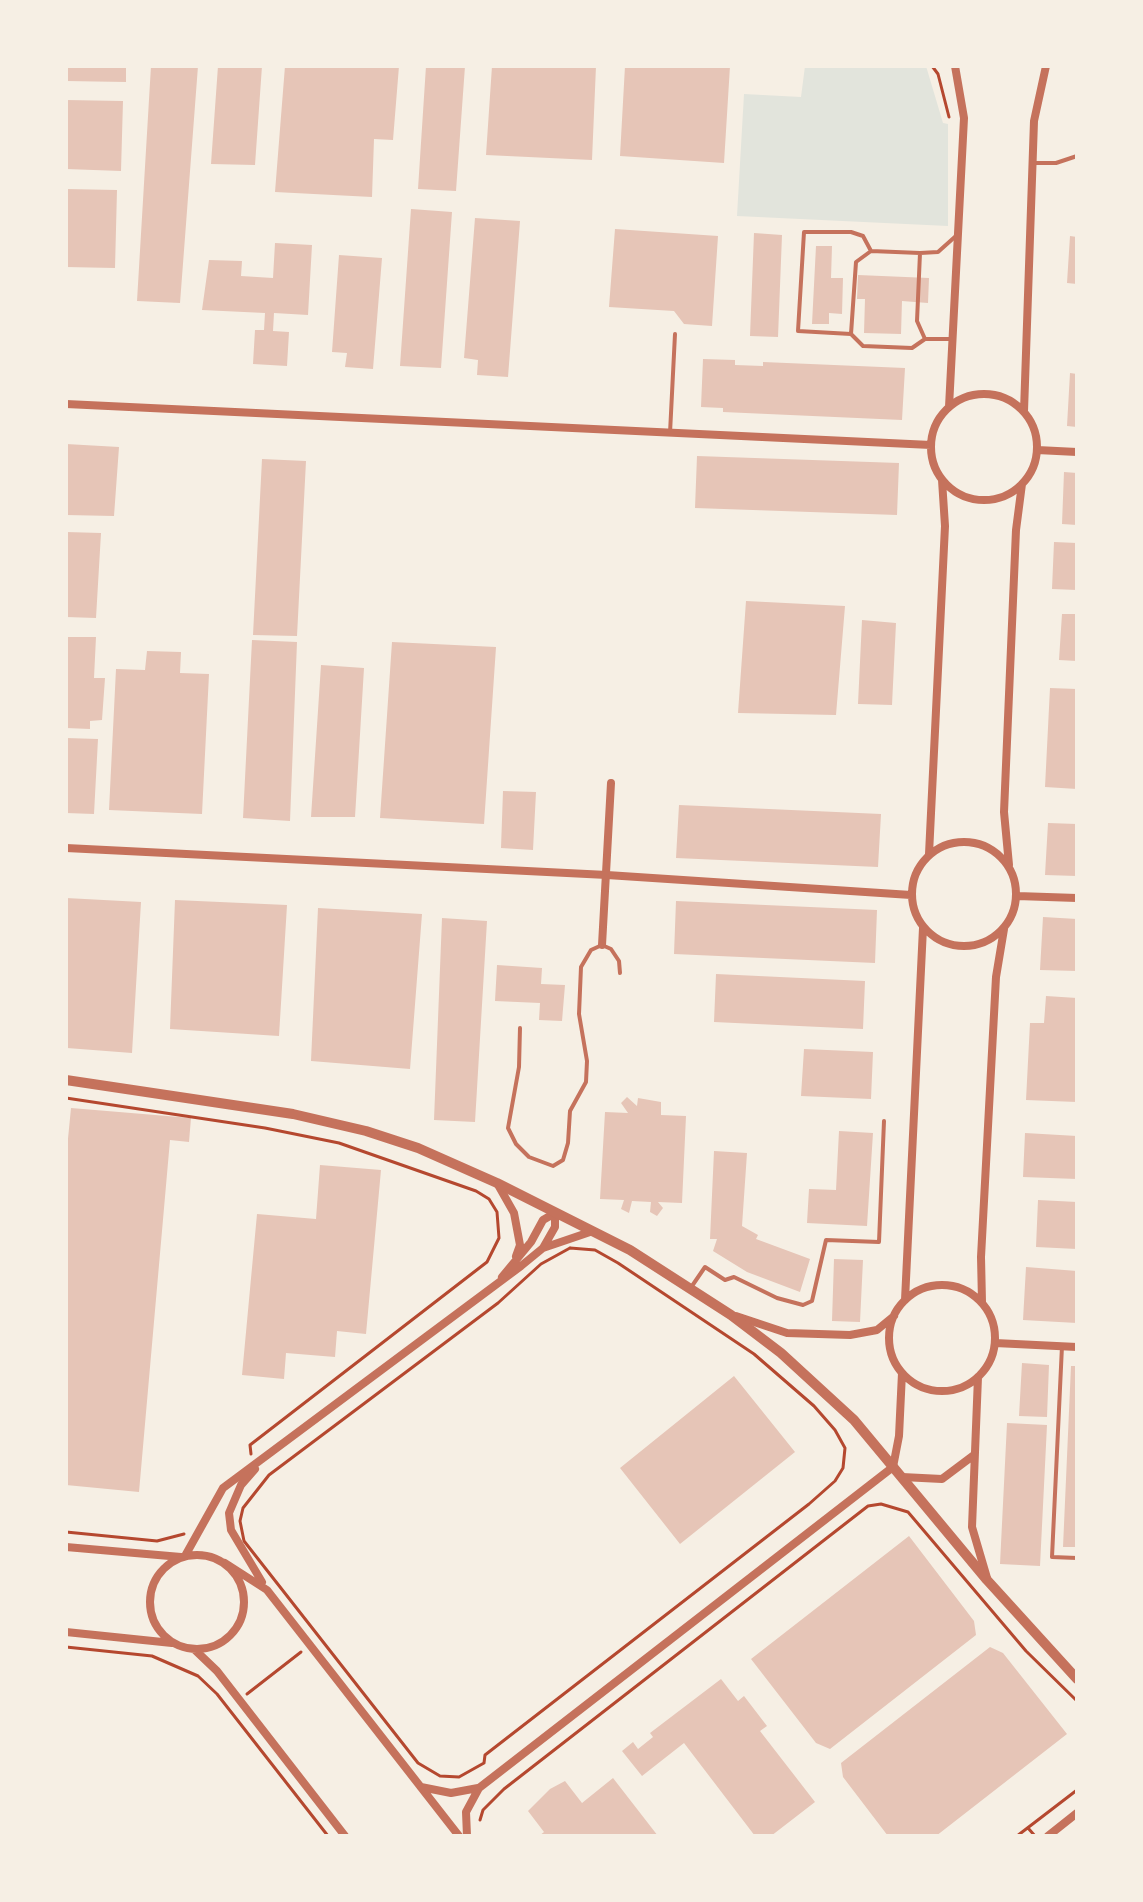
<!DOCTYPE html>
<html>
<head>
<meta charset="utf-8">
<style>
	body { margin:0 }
	#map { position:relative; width:1143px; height:1902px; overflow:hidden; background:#f6efe4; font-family:"Noto Sans",sans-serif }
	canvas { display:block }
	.frame { position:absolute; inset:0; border:68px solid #f6efe4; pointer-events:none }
</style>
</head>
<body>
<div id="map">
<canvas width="1143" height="1902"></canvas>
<div class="frame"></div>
</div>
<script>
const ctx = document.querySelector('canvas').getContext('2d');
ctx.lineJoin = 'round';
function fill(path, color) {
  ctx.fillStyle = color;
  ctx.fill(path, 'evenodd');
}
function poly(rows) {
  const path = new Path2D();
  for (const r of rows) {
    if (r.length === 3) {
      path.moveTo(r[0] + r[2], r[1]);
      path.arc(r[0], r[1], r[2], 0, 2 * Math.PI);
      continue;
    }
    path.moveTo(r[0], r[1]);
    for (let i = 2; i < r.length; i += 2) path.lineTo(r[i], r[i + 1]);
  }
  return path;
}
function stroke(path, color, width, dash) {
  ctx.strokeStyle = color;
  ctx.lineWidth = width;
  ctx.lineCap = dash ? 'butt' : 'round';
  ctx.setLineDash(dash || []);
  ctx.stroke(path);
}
const green = poly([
	[805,66,926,66,943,123,948,124,948,226,737,216,744,94,801,97]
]);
const building = poly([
	[66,66,126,66,126,82,66,81],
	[151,66,198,66,180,303,137,301],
	[218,66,262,66,255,165,211,164],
	[285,66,399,66,393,140,374,139,372,197,275,192],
	[426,66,465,66,456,191,418,189],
	[492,66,596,66,592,160,486,155],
	[625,66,730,66,724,163,620,156],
	[66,100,123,101,121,171,66,169],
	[66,189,117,190,115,268,66,267],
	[411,209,452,212,441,368,400,366],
	[475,218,520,221,508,377,477,375,478,360,464,358],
	[615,229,718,236,712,326,684,324,674,311,609,307],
	[754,233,782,235,778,337,750,336],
	[1070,236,1077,237,1077,284,1067,283],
	[275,243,312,245,308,315,274,313,273,331,289,332,287,366,253,364,255,330,264,330,265,313,202,310,209,260,242,261,241,276,273,278],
	[816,246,832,246,831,278,843,278,842,314,829,313,829,324,812,324],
	[339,255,382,258,373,369,345,367,347,353,332,352],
	[858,275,929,278,928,303,902,301,901,334,864,333,865,299,857,299],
	[703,359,735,360,735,365,763,366,763,362,905,368,902,420,723,412,723,408,701,407],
	[1070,373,1077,374,1077,427,1067,426],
	[66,444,119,447,114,516,66,515],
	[697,456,899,463,897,515,695,508],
	[262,459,306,461,297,636,253,635],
	[1064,472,1077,473,1077,525,1062,524],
	[66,532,101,533,96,618,66,617],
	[1054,542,1077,543,1077,590,1052,589],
	[746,601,845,606,836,715,738,713],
	[1062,614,1077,614,1077,661,1059,660],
	[862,620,896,623,892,705,858,704],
	[66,637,96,637,94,678,105,678,102,720,90,721,90,729,66,728],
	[252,640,297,642,290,821,243,818],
	[392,642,496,647,484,824,380,818],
	[147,651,181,652,180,673,209,674,202,814,109,810,116,669,145,670],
	[321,665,364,668,355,817,311,817],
	[1050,688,1077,689,1077,789,1045,787],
	[66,738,98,739,94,814,66,813],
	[503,791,536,792,533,850,501,848],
	[679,805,881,814,878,867,676,858],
	[1048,823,1077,824,1077,876,1045,875],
	[66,898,141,902,132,1053,67,1048],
	[175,900,287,905,279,1036,170,1029],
	[676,901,877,910,875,963,674,954],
	[318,908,422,914,410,1069,311,1061],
	[1043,917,1077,919,1077,971,1040,970],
	[442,918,487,921,475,1122,434,1120],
	[497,965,542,968,541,984,565,985,562,1021,539,1020,540,1003,495,1001],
	[716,974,865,981,863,1029,714,1022],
	[1046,996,1077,998,1077,1102,1026,1100,1030,1023,1044,1023],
	[804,1049,873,1052,871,1099,801,1096],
	[627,1097,637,1106,638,1098,661,1102,661,1115,686,1116,682,1203,658,1202,663,1208,657,1216,650,1212,651,1202,632,1201,629,1213,621,1209,624,1200,600,1199,605,1112,628,1113,621,1103],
	[71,1108,191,1118,189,1142,170,1140,139,1492,66,1485,66,1159],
	[839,1131,873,1133,867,1226,807,1223,809,1189,836,1190],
	[1025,1133,1077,1136,1077,1179,1023,1177],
	[714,1151,747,1153,742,1226,758,1235,756,1239,810,1259,800,1292,747,1272,713,1251,717,1239,710,1239],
	[320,1165,381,1170,366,1334,337,1331,335,1357,286,1353,284,1379,242,1375,257,1214,316,1219],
	[1038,1200,1077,1202,1077,1249,1036,1247],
	[834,1259,863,1260,860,1322,832,1321],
	[1026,1267,1077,1271,1077,1323,1023,1320],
	[1022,1363,1049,1365,1047,1417,1019,1416],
	[1071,1366,1077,1366,1077,1547,1063,1547],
	[734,1376,795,1452,680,1544,620,1468],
	[1007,1423,1047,1425,1040,1566,1000,1564],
	[909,1536,974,1621,976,1635,830,1749,816,1743,751,1659],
	[990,1647,1003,1653,1067,1734,936,1836,888,1836,843,1777,841,1763],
	[721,1679,738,1701,744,1696,767,1726,760,1731,815,1802,771,1836,755,1836,684,1743,642,1776,622,1751,633,1742,638,1749,653,1737,650,1733],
	[613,1778,658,1836,539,1836,544,1832,528,1811,550,1789,565,1781,582,1803]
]);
const path = poly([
	[932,66,938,74,949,117],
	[66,1098,265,1128,339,1143,476,1191,489,1199,497,1212,499,1238,487,1262,250,1445,251,1454],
	[570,1248,595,1250,618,1263,754,1354,814,1406,835,1430,845,1448,843,1468,835,1481,809,1504,485,1755,484,1763,459,1777,440,1776,418,1763,244,1541,240,1521,243,1508,269,1475,498,1303,541,1264,570,1248],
	[66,1532,157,1541,184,1534],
	[66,1647,152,1656,198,1676,217,1694,328,1836],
	[247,1694,301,1652],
	[480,1820,483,1810,504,1789,868,1506,881,1504,908,1512,1026,1651,1077,1701],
	[1028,1828,1035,1836],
	[1017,1836,1077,1790]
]);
const service = poly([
	[1033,163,1056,163,1077,156],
	[920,253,917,321,925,339],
	[851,334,856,262,871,251],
	[954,339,925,339,912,348,863,346,851,334,798,331,804,232,851,232,863,236,871,251,920,253,938,252,957,235],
	[670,433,675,334],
	[520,1028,519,1067,508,1128,516,1144,529,1157,553,1166,563,1160,568,1143,570,1111,586,1082,587,1061,579,1014,581,967,591,950,602,945,611,949,619,961,620,973],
	[692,1286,705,1267,725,1280,734,1277,777,1298,803,1305,812,1301,826,1240,879,1242,884,1121],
	[1062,1346,1052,1557,1077,1558]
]);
const minor = poly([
	[984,447,53],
	[66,404,931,445],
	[949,407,964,118,955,66],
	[1024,411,1034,121,1046,66],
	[1037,450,1077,452],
	[964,894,52],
	[66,848,607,875,911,895],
	[929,854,945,526,942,480],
	[1009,865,1004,812,1016,530,1022,484],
	[1017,896,1077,898],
	[602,945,611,783],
	[497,1183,514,1213,520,1245,516,1256],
	[543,1248,593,1231],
	[942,1338,53],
	[905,1300,923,928],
	[982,1302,981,1257,996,977,1004,929],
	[736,1316,787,1333,850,1335,877,1330,894,1316],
	[995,1343,1077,1347],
	[978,1377,972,1527,987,1578],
	[255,1469,241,1485,229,1513,231,1530,262,1582],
	[902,1477,942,1479,974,1455],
	[66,1547,181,1557],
	[197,1602,47],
	[185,1556,223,1488,521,1266,543,1248,555,1227,555,1213,543,1220,531,1242,502,1277],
	[225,1563,267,1590,459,1836],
	[66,1632,172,1643],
	[195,1650,217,1671,345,1836],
	[421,1787,451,1793,478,1788],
	[467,1836,466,1812,479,1788,893,1467,899,1436,902,1373],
	[1048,1836,1077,1813]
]);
const tertiary = poly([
	[66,1080,293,1114,366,1131,418,1148,497,1183,630,1250,731,1315,781,1353,854,1420,987,1580,1077,1679]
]);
fill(green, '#e2e4dc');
fill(building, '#e6c5b7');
stroke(path, '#b5482f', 3);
stroke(service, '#c5725c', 4);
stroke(minor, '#c5725c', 8);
stroke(tertiary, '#c5725c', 10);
</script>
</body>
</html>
